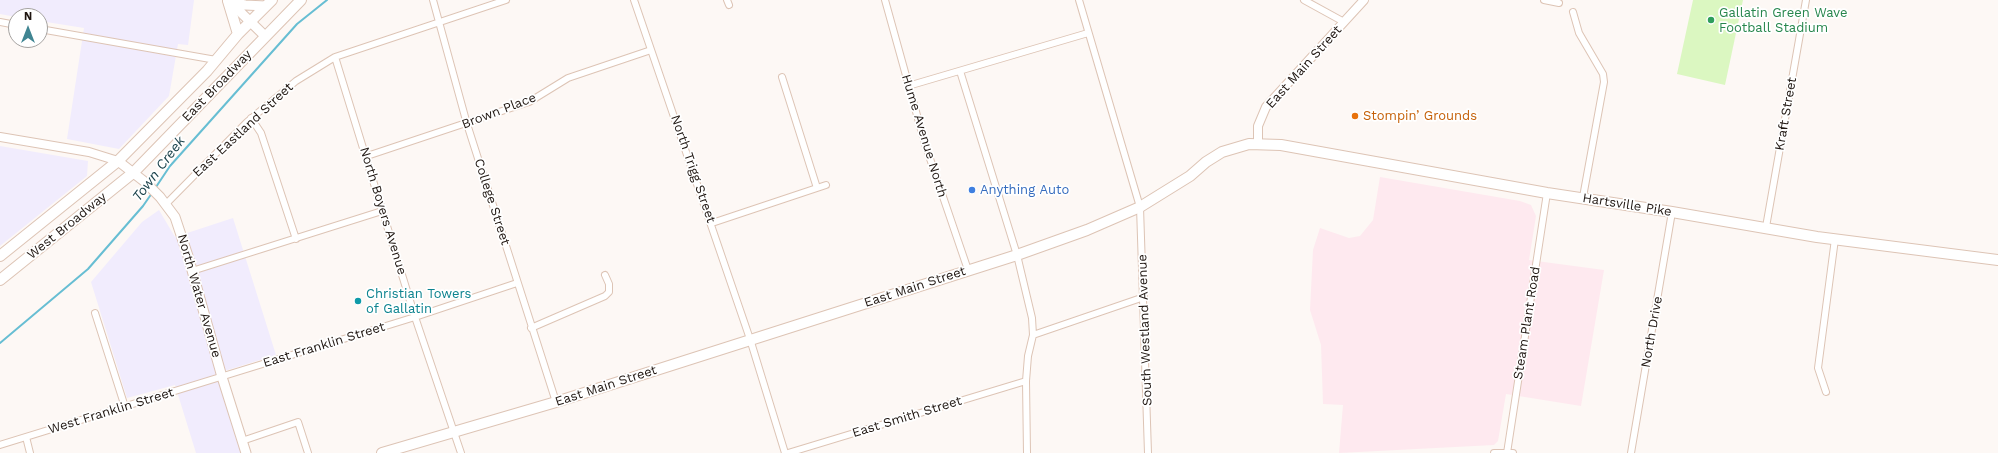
<!DOCTYPE html>
<html>
<head>
<meta charset="utf-8">
<style>
	body { margin:0 }
	#map { position:relative; width:1998px; height:453px; overflow:hidden; background:#fdf8f5; font-family:"Work Sans",sans-serif }
	canvas { display:block }
	.north { position:absolute; left:8px; top:8px; width:40px; height:40px; box-sizing:border-box; background:#fff; border:1px solid #a5a2a0; border-radius:50%; rotate:0deg; font-size:11px; font-weight:700; line-height:16px; text-align:center; color:#1f1611 }
	.north::after { content:''; display:block; margin:auto; width:14px; height:18px; background:#408592; clip-path:polygon(50% 0,100% 100%,50% 72%,0 100%) }
</style>
</head>
<body>
<div id="map">
<canvas width="1998" height="453"></canvas>
<div class="north">N</div>
</div>
<script>
const ctx = document.querySelector('canvas').getContext('2d');
ctx.lineJoin = 'round';
function fill(path, color) {
  ctx.fillStyle = color;
  ctx.fill(path, 'evenodd');
}
function poly(rows) {
  const path = new Path2D();
  for (const r of rows) {
    path.moveTo(r[0], r[1]);
    for (let i = 2; i < r.length; i += 2) path.lineTo(r[i], r[i + 1]);
  }
  return path;
}
function stroke(path, color, width, dash) {
  ctx.strokeStyle = color;
  ctx.lineWidth = width;
  ctx.lineCap = dash ? 'butt' : 'round';
  ctx.setLineDash(dash || []);
  ctx.stroke(path);
}
function drawText(font, color, halo, rows, align = 'center') {
  ctx.font = font + ' "Work Sans",sans-serif';
  ctx.lineWidth = 3.5;
  ctx.setLineDash([]);
  ctx.textBaseline = 'middle';
  ctx.strokeStyle = halo;
  ctx.fillStyle = color;
  for (const [text, x, y, turn = 0] of rows) {
    ctx.save();
    ctx.translate(x, y);
    ctx.rotate((+turn || 0) * Math.PI / 180);
    ctx.textAlign = isNaN(turn) ? turn : align;
    if (halo) ctx.strokeText(text, 0, 0);
    ctx.fillText(text, 0, 0);
    ctx.restore();
  }
}
const commercial = poly([
	[0,0,194,0,188,45,178,44,169,96,119,149,67,139,84,28,40,21,40,16,16,17,0,14],
	[0,146,88,161,87,176,0,246],
	[159,210,175,237,233,218,276,355,218,373,242,453,196,453,175,385,127,398,91,282,142,222]
]);
const medical = poly([
	[1380,177,1520,201,1531,205,1536,216,1529,260,1604,270,1581,406,1506,394,1498,441,1494,445,1339,453,1343,405,1323,404,1321,345,1310,310,1313,250,1320,228,1349,238,1360,236,1373,220]
]);
const green = poly([
	[1693,0,1743,0,1725,85,1677,74]
]);
const stream = poly([
	[156,187,170,166,297,24,327,0],
	[0,343,88,269,143,206,152,193]
]);
const minor = poly([
	[433,0,467,124,556,402],
	[634,0,750,339,785,453],
	[727,0,729,5],
	[885,0,925,144,968,270],
	[1079,0,1140,207,1148,453],
	[1304,0,1344,22],
	[1544,0,1559,3],
	[1573,12,1579,33,1603,74,1604,82,1583,197],
	[0,22,16,25],
	[40,29,216,60],
	[335,57,415,317,461,453],
	[960,71,1017,255,1032,318,1033,335,1028,356,1026,381,1027,453],
	[782,77,817,188],
	[908,86,1088,33],
	[251,118,261,133,296,239],
	[367,156,529,102,568,78,651,50],
	[166,204,247,122,296,81,335,57,506,0],
	[712,223,826,185],
	[1766,227,1806,0],
	[192,271,382,211],
	[95,313,125,407],
	[531,328,605,296,609,292,609,284,605,275],
	[1033,335,1144,297],
	[1826,392,1818,368,1835,239],
	[26,437,30,453],
	[242,441,298,422,308,453],
	[0,445,415,317,517,283],
	[788,453,1026,381],
	[1494,453,1513,453],
	[1507,453,1547,193],
	[1631,453,1672,212]
]);
const tertiary = poly([
	[0,137,89,152,118,161],
	[1258,143,1258,126,1266,107,1364,0]
]);
const secondary = poly([
	[228,0,265,36],
	[228,1,245,5,266,6],
	[118,161,145,182,160,197,175,217,188,256,222,377,246,453]
]);
const primary = poly([
	[228,1,238,34],
	[0,256,118,161,207,71,238,34,272,0],
	[0,280,134,172,301,0],
	[382,453,556,402,1017,255,1087,230,1140,207,1190,176,1206,162,1222,152,1249,144,1281,145,1547,193,1672,212,1817,237,1998,260]
]);
const markers = [
	[1711,20,4,"#2e9e5b"],
	[1355,116,4,"#e8710a"],
	[972,190,4,"#3f7fe0"],
	[358,301,4,"#0f9aa8"]
];
const leisureNames = [
	["Gallatin Green Wave",1719,13],
	["Football Stadium",1719,28]
];
const streetNames = [
	["East Main Street",1304,67,-48],
	["East Broadway",217,86,-46],
	["Brown Place",499,111,-21],
	["Kraft Street",1786,114,-80],
	["East Eastland Street",243,130,-43],
	["Hume Avenue North",924,136,73],
	["North Trigg Street",693,169,71],
	["College Street",492,202,72],
	["Hartsville Pike",1627,205,9],
	["North Boyers Avenue",383,211,73],
	["West Broadway",67,226,-39],
	["East Main Street",915,287,-18],
	["North Water Avenue",199,296,74],
	["Steam Plant Road",1527,323,-81],
	["South Westland Avenue",1145,330,-92],
	["North Drive",1652,332,-80],
	["East Franklin Street",324,345,-17],
	["East Main Street",606,386,-18],
	["West Franklin Street",111,411,-17],
	["East Smith Street",907,417,-17]
];
const foodNames = [
	["Stompin’ Grounds",1363,116]
];
const shopNames = [
	["Anything Auto",980,190]
];
const cultureNames = [
	["Christian Towers",366,294],
	["of Gallatin",366,309]
];
const waterNames = [
	["Town Creek",159,169,-53]
];
fill(commercial, '#f1ecfd');
fill(medical, '#fee9ef');
fill(green, '#dbf7c1');
stroke(stream, '#67bed3', 2);
stroke(minor, '#ddc4b5', 8);
stroke(tertiary, '#ddc4b5', 10);
stroke(secondary, '#ddc4b5', 11);
stroke(primary, '#ddc4b5', 12);
stroke(minor, '#fff', 6);
stroke(tertiary, '#fff', 8);
stroke(secondary, '#fff', 9);
stroke(primary, '#fff', 10);
for (const [x, y, r, color] of markers) {
  const dot = new Path2D();
  dot.arc(x, y, r, 0, 2 * Math.PI);
  ctx.fillStyle = color;
  ctx.fill(dot);
  stroke(dot, '#fff', 1.5);
}
drawText('13px', '#27864d', '#fff', leisureNames, 'left');
drawText('13px', '#1f1611', '#fff', streetNames);
drawText('13px', '#c56008', '#fff', foodNames, 'left');
drawText('13px', '#366cbe', '#fff', shopNames, 'left');
drawText('13px', '#0d838f', '#fff', cultureNames, 'left');
drawText('italic 14px', '#173f48', '#fff', waterNames);
</script>
</body>
</html>
